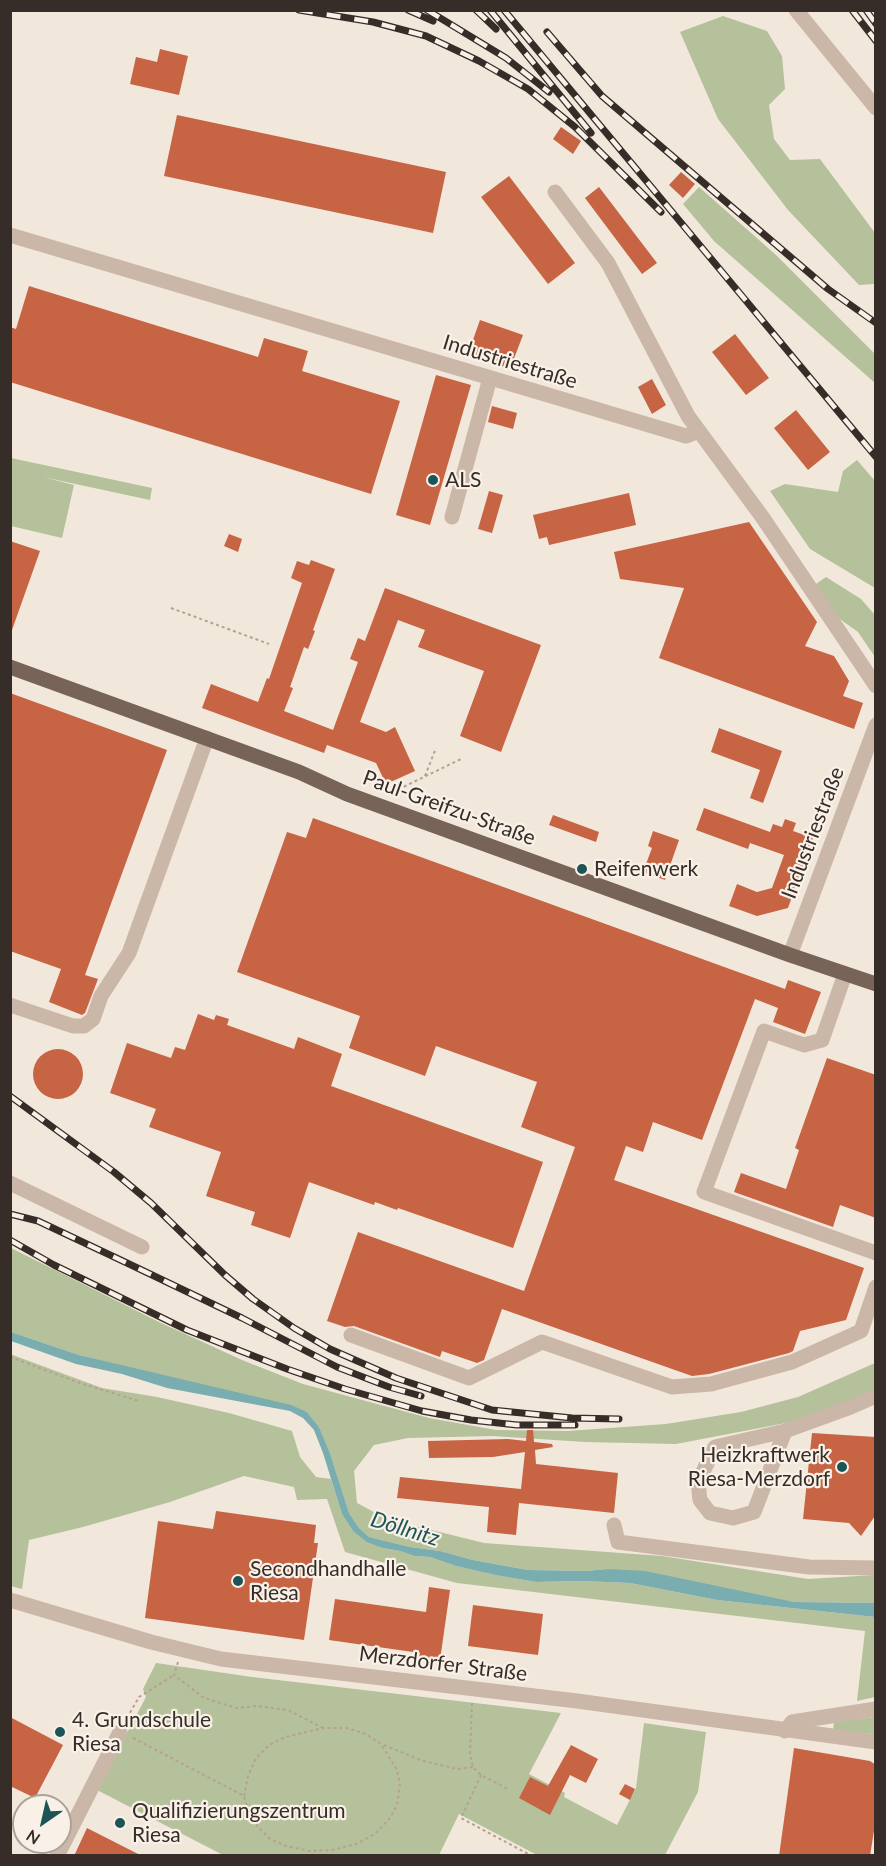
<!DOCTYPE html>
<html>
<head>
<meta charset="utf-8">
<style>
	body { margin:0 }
	#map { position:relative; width:886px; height:1866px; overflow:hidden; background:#f2e7db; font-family:Lato,sans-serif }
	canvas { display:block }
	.frame { position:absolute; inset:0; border:12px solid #362c28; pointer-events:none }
	.north { position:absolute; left:12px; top:1794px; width:60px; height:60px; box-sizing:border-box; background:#f9f1e7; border:2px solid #aba29b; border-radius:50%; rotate:214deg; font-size:16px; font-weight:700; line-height:24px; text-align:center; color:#362c28 }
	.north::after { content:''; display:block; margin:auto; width:21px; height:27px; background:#1d5458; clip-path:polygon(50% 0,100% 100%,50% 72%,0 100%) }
</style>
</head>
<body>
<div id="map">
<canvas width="886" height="1866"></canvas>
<div class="frame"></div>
<div class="north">N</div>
</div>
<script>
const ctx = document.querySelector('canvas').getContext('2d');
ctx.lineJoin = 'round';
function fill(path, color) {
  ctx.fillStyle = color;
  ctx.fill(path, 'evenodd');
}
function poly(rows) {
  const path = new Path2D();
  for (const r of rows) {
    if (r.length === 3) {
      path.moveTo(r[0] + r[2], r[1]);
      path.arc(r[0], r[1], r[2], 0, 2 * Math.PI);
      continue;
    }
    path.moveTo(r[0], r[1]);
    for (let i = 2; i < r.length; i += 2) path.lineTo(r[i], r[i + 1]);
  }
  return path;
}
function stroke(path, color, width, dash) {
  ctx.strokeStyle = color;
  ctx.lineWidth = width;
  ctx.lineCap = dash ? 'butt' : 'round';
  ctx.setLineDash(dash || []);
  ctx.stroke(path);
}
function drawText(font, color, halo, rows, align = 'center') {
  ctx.font = font + ' Lato,sans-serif';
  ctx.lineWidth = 4.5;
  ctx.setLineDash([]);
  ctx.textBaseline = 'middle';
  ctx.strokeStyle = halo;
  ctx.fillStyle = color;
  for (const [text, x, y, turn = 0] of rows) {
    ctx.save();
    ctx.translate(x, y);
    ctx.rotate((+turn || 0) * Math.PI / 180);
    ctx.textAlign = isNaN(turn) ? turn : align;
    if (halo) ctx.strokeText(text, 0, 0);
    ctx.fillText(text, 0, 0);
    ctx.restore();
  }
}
const green = poly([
	[723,16,767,31,782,56,785,89,769,105,774,139,790,160,820,159,875,233,875,284,859,285,788,210,718,119,680,32],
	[699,187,776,255,875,354,875,383,714,241,683,204],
	[11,458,152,488,150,500,43,477,74,485,62,538,11,526],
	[857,460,875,481,875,588,810,549,770,491,785,484,838,492,843,471],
	[826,577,861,599,875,615,875,657,858,632,837,617,816,584],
	[11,1248,159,1322,242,1360,303,1384,429,1418,496,1430,568,1431,666,1424,741,1412,798,1397,875,1363,875,1389,812,1418,676,1444,585,1442,493,1436,408,1438,374,1445,354,1471,357,1503,387,1519,484,1543,662,1556,808,1579,875,1575,875,1603,794,1602,608,1569,585,1571,528,1570,473,1560,440,1551,410,1547,369,1537,359,1528,349,1513,330,1453,319,1427,307,1412,79,1355,11,1332],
	[10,1354,102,1388,157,1397,229,1413,292,1431,300,1457,316,1477,331,1479,342,1514,353,1531,383,1548,400,1551,414,1556,430,1557,456,1566,495,1575,536,1582,581,1581,630,1583,717,1600,875,1617,875,1697,857,1701,865,1631,457,1583,345,1552,327,1499,297,1500,294,1487,244,1476,170,1502,83,1527,29,1540,22,1589,11,1586],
	[156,1663,252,1677,561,1713,529,1774,565,1793,564,1797,617,1825,636,1788,644,1723,706,1732,698,1792,665,1855,537,1855,459,1814,439,1855,223,1855,97,1790,146,1697,143,1689],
	[875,1717,875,1734,833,1731,834,1722]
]);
const water = poly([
	[11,1332,79,1355,291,1405,307,1412,319,1427,330,1453,349,1513,359,1528,369,1537,410,1547,440,1551,473,1560,528,1570,585,1571,608,1569,645,1571,794,1602,875,1603,875,1617,717,1600,630,1583,581,1581,536,1582,495,1575,456,1566,430,1557,414,1556,400,1551,383,1548,367,1542,353,1531,342,1514,323,1453,314,1430,303,1418,290,1411,167,1388,122,1374,76,1364,11,1341]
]);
const building = poly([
	[160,49,188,56,179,95,130,84,136,57,157,62],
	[177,115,446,172,433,233,164,176],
	[561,127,581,141,573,154,553,139],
	[681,172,695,184,683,198,669,185],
	[509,176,575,263,548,284,481,197],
	[599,187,657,263,642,274,585,198],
	[29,286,258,357,264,338,308,351,302,371,400,401,371,494,10,382,10,327,16,329],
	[480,320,523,335,510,369,468,354],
	[735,334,769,378,746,395,712,352],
	[436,375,471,385,430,525,396,515],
	[652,379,666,405,652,414,638,387],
	[492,406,517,413,513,429,488,422],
	[796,410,830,452,808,470,774,428],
	[489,491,503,495,492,533,478,529],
	[629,493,636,525,549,545,547,537,539,539,533,515],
	[749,522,817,622,805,646,834,656,849,681,843,696,863,703,854,729,659,658,684,588,620,579,614,552],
	[229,534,242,539,238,552,224,546],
	[10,541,40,551,12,630,10,630],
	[311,560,335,569,313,630,315,631,308,649,304,647,290,687,293,688,284,711,333,730,358,662,350,659,358,638,365,641,385,588,541,645,501,752,460,736,484,671,418,647,425,630,398,620,360,722,386,732,395,727,415,771,386,784,376,763,327,745,324,753,202,708,211,684,258,702,267,678,269,679,302,583,291,578,297,561,309,565],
	[10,693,167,750,85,975,98,979,85,1013,82,1015,49,1002,61,969,10,951],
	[719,728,782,751,763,803,750,798,760,770,711,752],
	[704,808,770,832,773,824,782,827,785,819,796,823,793,831,813,838,788,908,757,916,729,906,737,884,757,892,772,888,784,855,750,843,748,849,696,830],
	[553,815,599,832,596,842,549,825],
	[313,818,785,989,788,980,821,992,805,1034,773,1022,778,1008,755,999,702,1140,653,1122,643,1152,626,1146,614,1180,864,1268,846,1320,800,1331,793,1351,789,1353,709,1374,692,1376,502,1309,484,1360,477,1363,442,1351,440,1357,354,1326,345,1327,327,1321,358,1232,524,1291,575,1147,521,1127,537,1082,436,1046,425,1076,349,1048,360,1016,237,972,287,832,306,838],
	[653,831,679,840,665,880,643,872,652,848,648,846],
	[198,1014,214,1020,216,1015,229,1019,227,1025,294,1049,298,1037,342,1054,331,1086,543,1162,513,1248,398,1208,397,1210,375,1202,374,1205,309,1182,290,1238,251,1225,255,1212,206,1196,221,1152,149,1127,156,1109,110,1093,127,1043,171,1058,175,1047,185,1050],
	[58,1074,25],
	[827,1058,876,1075,876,1218,840,1205,833,1227,734,1192,741,1173,786,1189,799,1150,795,1148],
	[527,1430,533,1430,534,1442,552,1444,553,1447,535,1450,536,1464,618,1473,614,1513,519,1503,516,1535,487,1532,489,1507,397,1498,400,1477,521,1489,525,1452,493,1457,429,1458,428,1441,508,1439,526,1441],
	[812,1433,876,1437,875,1516,861,1536,849,1523,803,1519],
	[216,1511,316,1525,314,1543,318,1543,304,1640,145,1618,158,1521,213,1529],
	[429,1587,450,1590,440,1660,419,1657,420,1653,329,1640,335,1599,426,1612],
	[473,1605,543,1614,538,1655,468,1646],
	[10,1717,63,1745,35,1798,10,1786],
	[571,1745,598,1759,586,1783,570,1775,550,1815,519,1798,530,1777,548,1786],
	[794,1748,870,1761,876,1765,876,1818,870,1856,779,1856],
	[625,1784,635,1789,630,1800,619,1794],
	[87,1828,142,1856,74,1856]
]);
const path = poly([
	[171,608,269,644],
	[425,776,436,748],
	[393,792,463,758],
	[10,1357,80,1383,139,1401],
	[178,1662,174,1675,204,1698,236,1708,257,1706,288,1710,323,1728],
	[472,1703,470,1754,473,1767,481,1775,508,1789],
	[127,1718,139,1697,174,1675],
	[133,1738,244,1796,249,1813,258,1827,270,1839,286,1846,309,1851,332,1850,356,1844,375,1834,390,1818,397,1805,400,1784,397,1770,381,1744,366,1734,347,1728,323,1728,285,1737,269,1745,256,1758,248,1776,244,1796],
	[384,1745,420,1760,457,1769,473,1767],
	[481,1775,461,1818,532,1856]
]);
const minor = poly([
	[796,10,876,108],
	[555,192,608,263,688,416,699,431],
	[10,235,686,436,699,431,763,518,876,686],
	[452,517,490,378],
	[790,955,876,725],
	[845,974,822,1040,804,1045,764,1031,704,1192,876,1253],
	[10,1005,73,1026,84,1026,93,1019,101,996,129,953,207,738],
	[10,1183,142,1247],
	[351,1335,469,1378,542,1342,672,1387,711,1384,792,1362,861,1331,876,1287],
	[785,1431,754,1512,733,1518,710,1513,700,1500,698,1482,715,1447,785,1431,851,1407,876,1396],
	[614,1525,618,1542,809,1567,876,1568],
	[10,1600,151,1642,221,1659,577,1701,876,1742],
	[785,1731,792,1722,876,1709],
	[57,1856,120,1732]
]);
const major = poly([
	[10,667,299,772,347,794,790,955,876,984]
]);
const rail = poly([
	[299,10,373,22,426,36,479,61,528,89,575,127,661,212],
	[408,10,433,21],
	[427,10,506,58,549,92],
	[476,10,496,29],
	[490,10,591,133],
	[504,10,876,457],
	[852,10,876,41],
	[866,10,876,24],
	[547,32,602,96,828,289,876,323],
	[10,1096,114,1172,151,1203,225,1275,253,1299,294,1328,330,1349,396,1378,492,1410,572,1418,619,1419],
	[10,1214,38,1221,127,1263,242,1318,337,1367,389,1387,421,1396],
	[10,1240,54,1265,187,1330,287,1369,345,1389,422,1411,471,1420,517,1425,575,1425]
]);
const markers = [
	[433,480,6,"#1d5458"],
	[582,869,6,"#1d5458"],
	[842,1467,6,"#1d5458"],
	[238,1581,6,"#1d5458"],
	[60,1732,6,"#1d5458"],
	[120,1823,6,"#1d5458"]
];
const streetNames = [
	["Industriestraße",510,362,17],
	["Paul-Greifzu-Straße",449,808,20],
	["Industriestraße",813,833,-69],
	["Merzdorfer Straße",443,1664,7]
];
const poiNames = [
	["ALS",445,480],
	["Reifenwerk",594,869],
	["Heizkraftwerk",830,1455,"right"],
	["Riesa-Merzdorf",830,1479,"right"],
	["Secondhandhalle",250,1569],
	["Riesa",250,1593],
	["4. Grundschule",72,1720],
	["Riesa",72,1744],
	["Qualifizierungszentrum",132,1811],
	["Riesa",132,1835]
];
const waterNames = [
	["Döllnitz",405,1529,17]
];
fill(green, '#b4c19b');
fill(water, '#7aadaf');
fill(building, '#c66444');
stroke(path, '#b6a191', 2, [3, 3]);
stroke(minor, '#cab7a7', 15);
stroke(major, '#786358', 15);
stroke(rail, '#362c28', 7);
stroke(rail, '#f9f1e7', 4.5, [14]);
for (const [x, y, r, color] of markers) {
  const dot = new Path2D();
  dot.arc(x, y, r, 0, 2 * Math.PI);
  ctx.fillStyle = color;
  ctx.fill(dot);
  stroke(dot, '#f9f1e7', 2);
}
drawText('21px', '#362c28', '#f9f1e7', streetNames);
drawText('21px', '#362c28', '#f9f1e7', poiNames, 'left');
drawText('italic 22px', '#1d5458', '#f9f1e7', waterNames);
</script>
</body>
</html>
